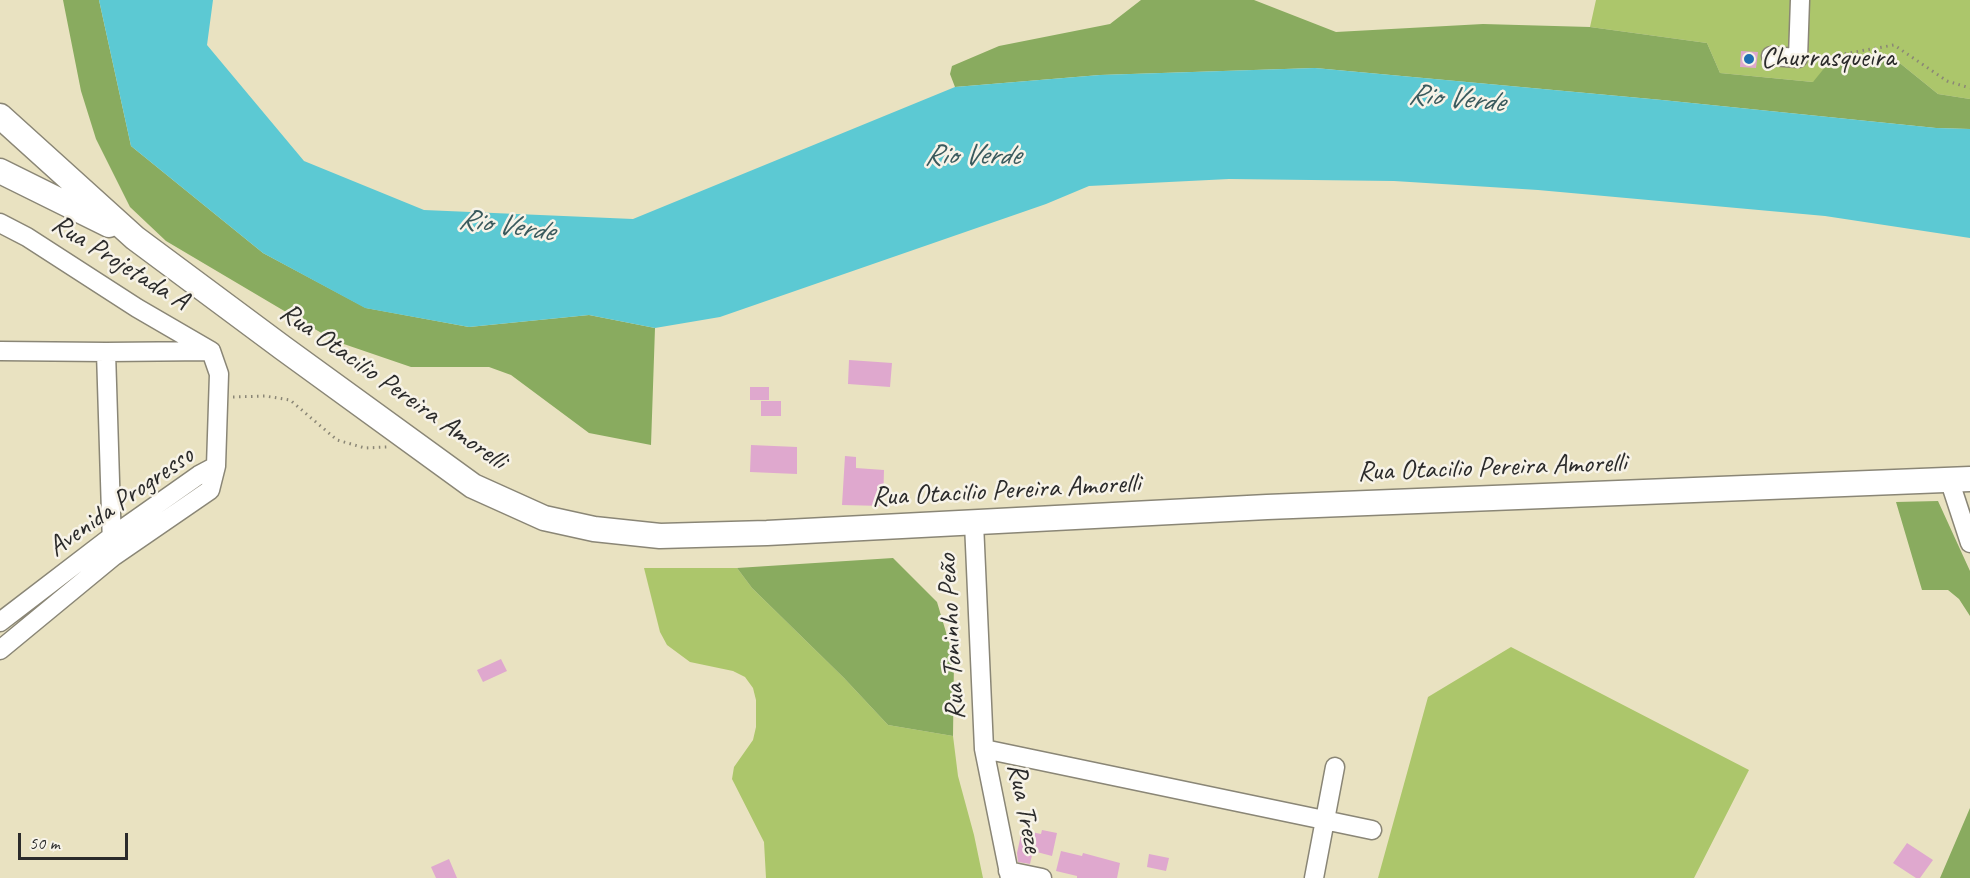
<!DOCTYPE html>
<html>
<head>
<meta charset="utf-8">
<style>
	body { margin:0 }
	#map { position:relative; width:1970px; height:878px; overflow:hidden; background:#e9e2c1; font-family:Caveat,sans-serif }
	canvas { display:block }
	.scale { position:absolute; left:18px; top:833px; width:110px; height:27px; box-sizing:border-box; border:3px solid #2b2b2b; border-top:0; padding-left:8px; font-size:18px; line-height:21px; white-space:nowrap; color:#2b2b2b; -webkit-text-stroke:4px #f7f3e8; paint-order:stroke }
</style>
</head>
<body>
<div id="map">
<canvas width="1970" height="878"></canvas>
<div class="scale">50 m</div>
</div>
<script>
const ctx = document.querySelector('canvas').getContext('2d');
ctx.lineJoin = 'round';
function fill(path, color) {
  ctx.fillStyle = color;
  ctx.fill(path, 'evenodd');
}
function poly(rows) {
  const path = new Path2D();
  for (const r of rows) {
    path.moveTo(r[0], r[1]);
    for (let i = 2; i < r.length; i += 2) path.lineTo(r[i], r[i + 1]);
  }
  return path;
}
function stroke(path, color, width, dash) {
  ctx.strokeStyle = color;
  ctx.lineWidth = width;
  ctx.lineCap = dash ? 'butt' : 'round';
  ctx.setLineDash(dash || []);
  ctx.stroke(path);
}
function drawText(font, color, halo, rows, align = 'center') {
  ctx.font = font + ' Caveat,sans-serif';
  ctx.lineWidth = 5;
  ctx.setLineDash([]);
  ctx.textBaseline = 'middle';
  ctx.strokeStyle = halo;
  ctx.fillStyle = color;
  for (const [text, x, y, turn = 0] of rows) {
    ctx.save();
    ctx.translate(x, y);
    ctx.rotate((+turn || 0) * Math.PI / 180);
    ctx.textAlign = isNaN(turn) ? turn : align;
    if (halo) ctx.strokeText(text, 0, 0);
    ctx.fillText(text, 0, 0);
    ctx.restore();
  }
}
const green = poly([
	[1596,0,1970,0,1970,99,1938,94,1896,60,1813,82,1720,73,1707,43,1590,27],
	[644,568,737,568,752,588,844,678,888,725,953,736,958,776,974,835,983,878,766,878,764,842,732,779,734,767,753,740,756,727,756,700,753,688,745,677,733,671,690,662,667,645,660,632],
	[1511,647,1749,770,1694,878,1378,878,1428,697]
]);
const forest = poly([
	[63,0,99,0,131,146,263,253,366,308,469,327,589,315,655,328,651,445,589,433,511,375,489,367,411,367,335,341,166,241,130,207,96,139,81,91],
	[1141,0,1254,0,1336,32,1483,24,1590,27,1707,43,1720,73,1813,82,1826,66,1896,60,1938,94,1970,99,1970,129,1936,128,1662,100,1315,68,1100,75,955,87,950,74,952,66,999,46,1110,24],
	[1938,501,1970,571,1970,616,1959,599,1948,590,1922,590,1896,502],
	[893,558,937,602,954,659,953,736,888,725,844,678,752,588,737,568],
	[1970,808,1970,878,1940,878]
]);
const water = poly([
	[99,0,213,0,207,45,304,161,424,210,633,219,955,87,1100,75,1315,68,1662,100,1936,128,1970,129,1970,238,1825,216,1538,190,1394,181,1229,179,1089,186,1046,204,720,317,655,328,589,315,469,327,365,308,263,253,131,146]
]);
const building = poly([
	[1741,51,1758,52,1756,68,1740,67],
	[849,360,892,363,890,387,848,384],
	[750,387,769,387,769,400,750,400],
	[761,401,781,401,781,416,761,416],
	[751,445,797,447,797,474,750,472],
	[845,456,856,457,856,468,884,470,883,506,842,505],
	[501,659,507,671,483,682,477,670],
	[1022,830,1041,834,1042,830,1057,833,1052,856,1033,851,1030,864,1018,862,1017,853],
	[1907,843,1933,860,1920,878,1916,878,1893,863],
	[1061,851,1082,856,1083,853,1120,863,1117,878,1077,878,1077,876,1056,871],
	[1149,854,1169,858,1166,871,1147,867],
	[449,859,457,878,436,878,431,867]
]);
const path = poly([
	[1815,57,1832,56,1894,45,1947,81,1970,88],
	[233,397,265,396,290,400,337,440,365,448,387,447]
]);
const minor = poly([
	[1771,56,1798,58,1800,0],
	[0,223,27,237,137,308,211,351],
	[0,351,106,352,211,351],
	[106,352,112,545],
	[1949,479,1970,543],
	[974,523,984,749,1010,878],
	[0,622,111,537,199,475,216,466],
	[0,650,114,556,210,490,216,466,219,374,211,351],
	[984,749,1372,830],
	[1008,871,1042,878],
	[1314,878,1335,767]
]);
const major = poly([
	[0,116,135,238,283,348,473,486,544,518,594,529,660,536,767,533,1267,507,1970,479],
	[0,171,109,225]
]);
const markers = [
	[1749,59,6,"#1f6fb2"]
];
const poiNames = [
	["Churrasqueira",1761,59]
];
const streetNames = [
	["Rua Projetada A",120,263,32],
	["Rua Otacilio Pereira Amorelli",393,387,35],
	["Rua Otacilio Pereira Amorelli",1492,468,-2],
	["Rua Otacilio Pereira Amorelli",1006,491,-3],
	["Avenida Progresso",121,502,-35],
	["Rua Toninho Peão",952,637,-93],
	["Rua Treze",1024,808,79]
];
const waterNames = [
	["Rio Verde",1456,99,5],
	["Rio Verde",972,156],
	["Rio Verde",506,226,8]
];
fill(green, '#acc66b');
fill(forest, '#89ab5f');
fill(water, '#5cc9d3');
fill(building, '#dfa8ce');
stroke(minor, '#8a8676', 21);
stroke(major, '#8a8676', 27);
stroke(path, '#8a8676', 3, [1.5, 4.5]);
stroke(minor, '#fff', 18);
stroke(major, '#fff', 24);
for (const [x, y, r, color] of markers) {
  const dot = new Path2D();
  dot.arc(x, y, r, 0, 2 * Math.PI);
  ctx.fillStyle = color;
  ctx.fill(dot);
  stroke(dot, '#f7f3e8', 2);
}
drawText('28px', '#2b2b2b', '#f7f3e8', poiNames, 'left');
drawText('28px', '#2b2b2b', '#f7f3e8', streetNames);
drawText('italic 30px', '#3a5a5d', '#f7f3e8', waterNames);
</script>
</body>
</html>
